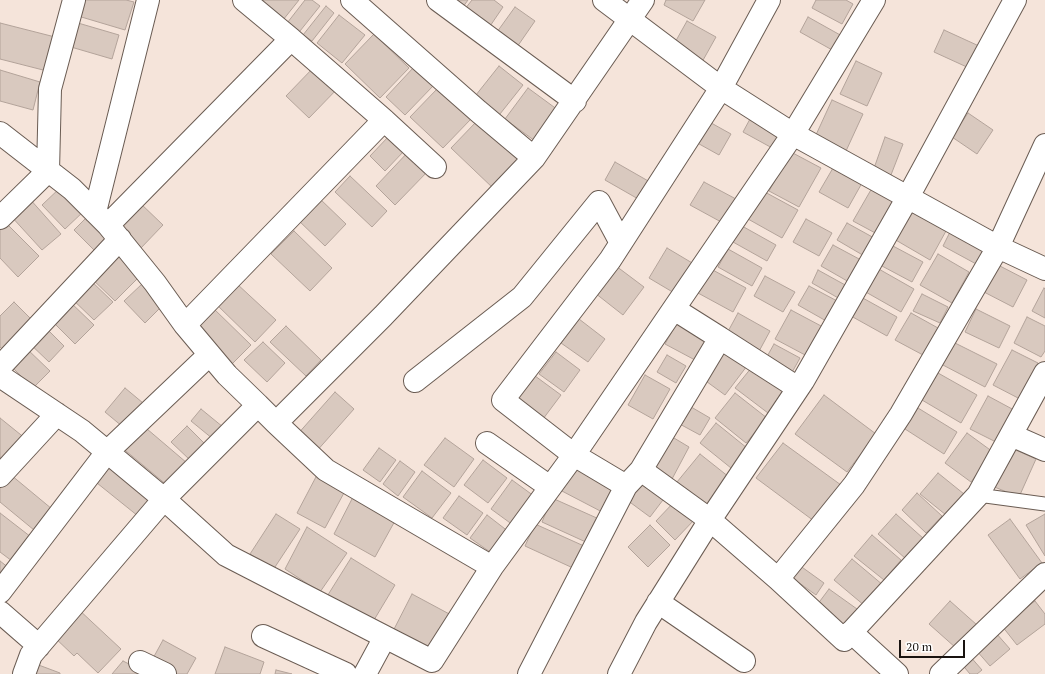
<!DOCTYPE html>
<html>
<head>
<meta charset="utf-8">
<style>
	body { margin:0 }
	#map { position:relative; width:1045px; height:674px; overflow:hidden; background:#f5e4da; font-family:"PT Serif",serif }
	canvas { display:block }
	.scale { position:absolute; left:899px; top:640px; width:66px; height:18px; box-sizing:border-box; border:2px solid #191310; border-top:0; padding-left:5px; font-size:12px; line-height:14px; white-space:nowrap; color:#191310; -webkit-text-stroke:3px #fff; paint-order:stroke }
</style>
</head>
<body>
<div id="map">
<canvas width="1045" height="674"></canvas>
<div class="scale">20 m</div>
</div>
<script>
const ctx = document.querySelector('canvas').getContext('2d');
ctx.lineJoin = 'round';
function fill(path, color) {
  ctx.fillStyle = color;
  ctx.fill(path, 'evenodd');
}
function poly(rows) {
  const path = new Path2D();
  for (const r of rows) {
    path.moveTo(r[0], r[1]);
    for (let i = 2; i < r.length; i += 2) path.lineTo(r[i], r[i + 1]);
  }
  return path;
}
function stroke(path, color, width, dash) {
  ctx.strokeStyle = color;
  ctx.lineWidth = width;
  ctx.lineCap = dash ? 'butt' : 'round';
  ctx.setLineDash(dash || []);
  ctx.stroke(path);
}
const building = poly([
	[83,0,126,0,134,2,125,30,78,16,83,0],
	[264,0,299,0,283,20,261,3,264,0],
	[305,0,312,0,320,6,296,36,284,27,305,0],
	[445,0,468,0,460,11,445,0],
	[472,0,494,0,503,7,486,32,461,14,472,0],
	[666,0,705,0,693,21,664,5,666,0],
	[816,0,846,0,853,4,842,24,812,8,816,0],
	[326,6,334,13,312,41,303,35,326,6],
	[515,7,535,21,517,47,497,32,515,7],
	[339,15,365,35,342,63,317,43,339,15],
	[808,17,842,36,834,51,800,32,808,17],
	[687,21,716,37,702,62,673,46,687,21],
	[0,23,55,37,47,71,0,59,0,23],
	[78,23,119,35,112,59,71,47,78,23],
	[944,30,979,46,969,68,934,52,944,30],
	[374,34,409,68,380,98,345,64,374,34],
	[856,61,882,73,867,106,840,94,856,61],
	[317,64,340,86,309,118,286,96,317,64],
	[499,66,523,85,496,119,472,100,499,66],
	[414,67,434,85,405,115,386,97,414,67],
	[0,70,40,82,33,110,0,101,0,70],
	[438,88,471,119,443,148,410,117,438,88],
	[528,88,558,110,535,141,505,119,528,88],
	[832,100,863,114,846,151,815,137,832,100],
	[968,113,993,130,977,154,952,137,968,113],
	[704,119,731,134,719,155,692,140,704,119],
	[750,119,781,136,774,149,743,132,750,119],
	[477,121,520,162,494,189,451,148,477,121],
	[389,136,404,151,385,171,370,156,389,136],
	[885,137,903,144,889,180,872,174,885,137],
	[410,150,430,169,395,205,376,186,410,150],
	[791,152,821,168,799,207,769,191,791,152],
	[615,162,650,182,640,200,605,180,615,162],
	[833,168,862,183,848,208,819,192,833,168],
	[350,176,387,211,372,227,335,192,350,176],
	[704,182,736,199,723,223,690,205,704,182],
	[61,187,84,211,65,229,42,205,61,187],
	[872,188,897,202,879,235,853,221,872,188],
	[763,191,798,210,782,238,748,219,763,191],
	[318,197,346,224,325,246,297,219,318,197],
	[29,198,61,234,42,250,10,215,29,198],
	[139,202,163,225,139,250,115,227,139,202],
	[910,211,946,231,930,260,894,239,910,211],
	[88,216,112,240,98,254,74,230,88,216],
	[2,219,39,256,18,277,0,258,0,221,2,219],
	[806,219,832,233,819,256,793,242,806,219],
	[847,223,876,239,866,257,837,240,847,223],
	[742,226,776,245,767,261,733,242,742,226],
	[294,231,332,268,310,291,271,254,294,231],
	[950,232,985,252,978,265,943,246,950,232],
	[833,245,861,260,849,282,821,266,833,245],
	[893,246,923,262,912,282,882,266,893,246],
	[667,248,699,267,681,297,649,278,667,248],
	[114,249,141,275,115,301,88,275,114,249],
	[728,249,762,268,752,286,718,267,728,249],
	[938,254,969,272,952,303,920,285,938,254],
	[998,265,1027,280,1013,307,984,292,998,265],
	[616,266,644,287,623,315,595,293,616,266],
	[877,268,914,289,901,312,864,291,877,268],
	[711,269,746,288,733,312,698,293,711,269],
	[818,270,847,286,840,299,812,283,818,270],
	[765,276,795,292,783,312,754,296,765,276],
	[88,278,113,302,94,320,69,296,88,278],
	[236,283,276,320,255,342,216,304,236,283],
	[142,284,163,305,145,323,124,301,142,284],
	[809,286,839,302,828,322,798,305,809,286],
	[1044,288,1045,289,1045,318,1032,311,1044,288],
	[922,294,948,307,940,323,913,311,922,294],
	[861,297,897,317,887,336,851,316,861,297],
	[68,300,94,325,75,344,49,318,68,300],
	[14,302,36,324,6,353,0,347,0,316,14,302],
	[212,307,251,345,230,366,191,329,212,307],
	[976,309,1010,326,999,348,965,332,976,309],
	[791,310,823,327,807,356,775,339,791,310],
	[738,313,770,331,757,355,725,337,738,313],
	[911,313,938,328,923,355,895,340,911,313],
	[1027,317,1045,326,1045,351,1041,357,1014,343,1027,317],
	[579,319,605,339,588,362,561,343,579,319],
	[679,319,709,335,695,360,665,344,679,319],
	[43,325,64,346,49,362,27,341,43,325],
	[286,326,321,360,306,376,270,342,286,326],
	[263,342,285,363,267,382,244,360,263,342],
	[953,342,997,364,985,387,941,364,953,342],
	[724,343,750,362,725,395,699,376,724,343],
	[774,344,800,358,790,376,764,362,774,344],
	[25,347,50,371,33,388,9,364,25,347],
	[1012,350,1038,363,1020,399,993,385,1012,350],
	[556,352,580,370,564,392,539,374,556,352],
	[667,355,686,366,676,383,657,372,667,355],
	[752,367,784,391,768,413,735,388,752,367],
	[531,373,561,395,543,419,513,397,531,373],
	[938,373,977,395,961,423,922,400,938,373],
	[645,375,670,389,653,419,628,405,645,375],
	[125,388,149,408,129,432,105,412,125,388],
	[335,392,354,409,315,453,296,436,335,392],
	[735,393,767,418,746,443,715,418,735,393],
	[824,395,876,434,847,472,795,434,824,395],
	[988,396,1014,410,996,442,970,429,988,396],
	[686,404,710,418,700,435,676,422,686,404],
	[918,408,957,432,944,454,905,429,918,408],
	[201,409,223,427,213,439,191,421,201,409],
	[0,418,26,439,6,462,0,457,0,418],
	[140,423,187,463,168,486,120,446,140,423],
	[716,423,747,448,731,468,700,443,716,423],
	[187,426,206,445,190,460,171,442,187,426],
	[967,433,993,452,971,482,945,463,967,433],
	[669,435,689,447,672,479,651,468,669,435],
	[445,438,474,459,454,487,424,465,445,438],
	[783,443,841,485,814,521,756,478,783,443],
	[1009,447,1036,459,1019,497,992,486,1009,447],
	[379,448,396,460,380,482,363,470,379,448],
	[700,454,729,477,706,505,677,482,700,454],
	[107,460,153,497,138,516,92,479,107,460],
	[483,460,507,478,488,503,464,485,483,460],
	[400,461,415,472,398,496,383,484,400,461],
	[573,466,618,489,606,514,560,490,573,466],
	[422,471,451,493,432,518,403,497,422,471],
	[938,473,964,494,946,515,920,494,938,473],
	[11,475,52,509,34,530,0,502,0,488,11,475],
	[317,475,345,491,325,528,297,513,317,475],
	[642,479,666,496,650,517,627,500,642,479],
	[512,480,534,496,513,525,491,509,512,480],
	[917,493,942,516,926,533,902,510,917,493],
	[459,496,483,513,467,535,443,518,459,496],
	[353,497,396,519,375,557,334,534,353,497],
	[552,498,599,519,588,543,542,522,552,498],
	[675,501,695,519,675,540,656,521,675,501],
	[0,513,31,537,12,561,0,552,0,513],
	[276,514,300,529,273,570,250,554,276,514],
	[896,514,924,539,906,559,878,534,896,514],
	[1045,514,1045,556,1026,525,1045,514],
	[487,515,509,532,493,554,470,538,487,515],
	[1010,519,1042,563,1020,579,988,535,1010,519],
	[535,524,584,546,573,568,525,546,535,524],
	[650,525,670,545,648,567,628,547,650,525],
	[307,527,347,553,320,592,285,569,307,527],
	[872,535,901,560,884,580,854,556,872,535],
	[351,558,395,585,371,625,326,598,351,558],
	[852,559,883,585,865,606,834,580,852,559],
	[0,561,9,568,0,578,0,561],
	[799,565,824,583,816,595,791,577,799,565],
	[829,589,857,609,845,626,817,605,829,589],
	[412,594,453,616,432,658,390,637,412,594],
	[950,601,977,625,956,648,929,624,950,601],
	[1035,601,1045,614,1045,624,1017,645,1002,626,1035,601],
	[77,608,121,649,98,673,77,653,74,656,52,635,77,608],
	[996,633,1010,649,990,666,976,650,996,633],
	[163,640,196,658,187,674,174,674,151,662,163,640],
	[225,647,264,662,260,674,215,674,225,647],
	[969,655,982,670,977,674,970,674,960,662,969,655],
	[123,661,149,674,112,674,123,661],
	[36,664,60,673,60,674,32,674,36,664],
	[276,670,292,674,275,674,276,670]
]);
const service = poly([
	[978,495,1045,504]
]);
const minor = poly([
	[352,0,478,111,534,158],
	[438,0,575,101],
	[604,0,721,88,793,134,998,247,1045,269],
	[384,120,435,167],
	[0,133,72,189,108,225,155,283,185,325,227,375,258,405],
	[95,212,148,0],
	[0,218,48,171,50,89,74,0],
	[108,225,291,39,244,0],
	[185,325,384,120,291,39],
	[720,338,798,388],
	[0,367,120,239],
	[0,376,82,431,164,499,226,555,385,637],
	[415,381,522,297,599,202,621,243],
	[276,423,326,470,492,567,574,455,793,134,874,0],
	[1011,435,1045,450],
	[487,443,550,487],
	[641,470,720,338,674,309],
	[0,476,57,414],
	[626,486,574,455,503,400,610,260,621,243,721,88,769,0],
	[778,579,854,485,901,414,998,247,1045,145],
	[0,592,107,452,209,355],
	[658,602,744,661],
	[0,612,39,646],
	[851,632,897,674],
	[263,636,346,674],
	[140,662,165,674],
	[24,674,31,655,164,499,258,405,276,423,383,316,534,158,643,0],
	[365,674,385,637,432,661,492,567],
	[529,674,626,486,641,470,710,520,778,579,844,640,978,495,1045,373],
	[619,674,646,622,710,520,803,381,908,197,1015,0],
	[941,674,1045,574]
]);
fill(building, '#d9c9bf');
stroke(building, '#b3a39a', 1);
stroke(service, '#6a5c53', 15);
stroke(minor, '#6a5c53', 24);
stroke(service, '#fff', 13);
stroke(minor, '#fff', 22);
</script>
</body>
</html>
